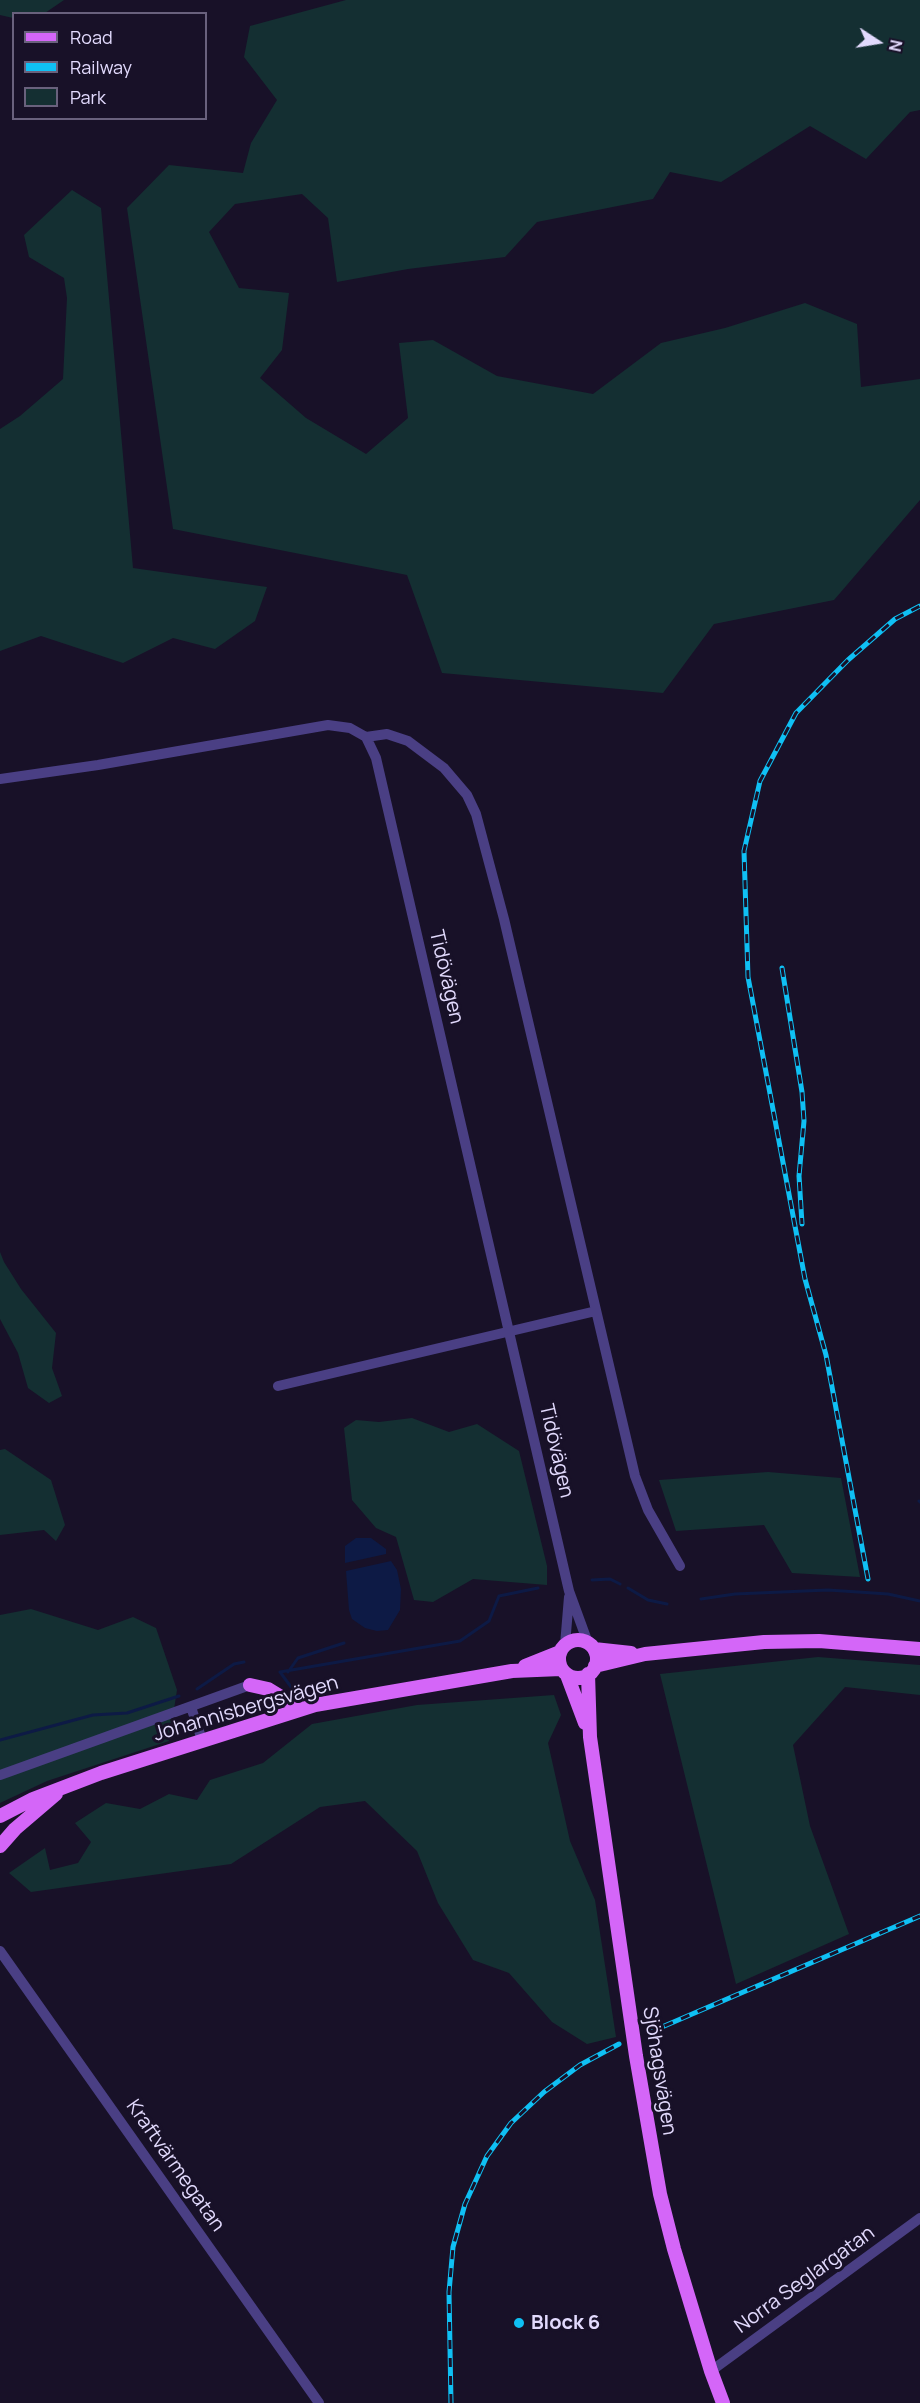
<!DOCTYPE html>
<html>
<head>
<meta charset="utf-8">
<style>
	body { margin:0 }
	#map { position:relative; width:920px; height:2403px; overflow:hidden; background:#181128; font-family:Manrope,sans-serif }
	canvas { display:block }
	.legend { position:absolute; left:12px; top:12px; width:195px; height:108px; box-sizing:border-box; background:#181128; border:2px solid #69617d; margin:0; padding:8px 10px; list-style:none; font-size:18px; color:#e2dafd }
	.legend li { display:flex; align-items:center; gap:12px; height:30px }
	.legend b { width:30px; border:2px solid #69617d }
	.north { position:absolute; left:848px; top:12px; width:60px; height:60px; -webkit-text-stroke:4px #181128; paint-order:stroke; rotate:102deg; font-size:16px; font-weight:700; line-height:24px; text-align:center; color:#e2dafd }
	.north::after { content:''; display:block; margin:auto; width:21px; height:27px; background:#e2dafd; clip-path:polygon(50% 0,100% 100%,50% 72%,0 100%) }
</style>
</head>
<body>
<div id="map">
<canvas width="920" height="2403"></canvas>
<ul class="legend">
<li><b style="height:8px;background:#d466f8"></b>Road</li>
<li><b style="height:8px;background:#0fc0f4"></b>Railway</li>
<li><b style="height:16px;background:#142f32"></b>Park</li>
</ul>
<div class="north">N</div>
</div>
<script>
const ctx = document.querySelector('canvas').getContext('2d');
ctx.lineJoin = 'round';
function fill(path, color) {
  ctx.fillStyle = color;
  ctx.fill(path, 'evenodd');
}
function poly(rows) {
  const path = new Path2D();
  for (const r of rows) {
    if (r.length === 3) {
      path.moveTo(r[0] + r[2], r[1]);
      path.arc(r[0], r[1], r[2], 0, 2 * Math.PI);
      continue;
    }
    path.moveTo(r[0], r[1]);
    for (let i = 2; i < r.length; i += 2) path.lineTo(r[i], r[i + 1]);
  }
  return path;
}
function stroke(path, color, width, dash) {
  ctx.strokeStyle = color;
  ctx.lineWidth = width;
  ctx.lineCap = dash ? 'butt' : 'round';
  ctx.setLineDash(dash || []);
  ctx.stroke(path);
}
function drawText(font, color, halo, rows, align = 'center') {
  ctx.font = font + ' Manrope,sans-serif';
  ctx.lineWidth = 6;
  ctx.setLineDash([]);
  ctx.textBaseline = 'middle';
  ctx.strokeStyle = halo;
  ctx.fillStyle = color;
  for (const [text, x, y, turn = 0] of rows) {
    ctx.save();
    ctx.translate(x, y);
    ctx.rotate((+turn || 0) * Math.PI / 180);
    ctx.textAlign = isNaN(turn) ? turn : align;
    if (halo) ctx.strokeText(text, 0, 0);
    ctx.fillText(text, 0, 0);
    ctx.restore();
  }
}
const green = poly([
	[0,0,64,0,45,13,14,14,13,18,0,15],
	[346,0,920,0,920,110,910,112,866,159,810,126,721,182,670,172,653,199,537,222,505,257,408,269,337,282,328,218,302,194,235,204,209,232,239,288,289,293,282,350,260,378,306,418,366,454,408,418,399,343,433,340,497,376,593,394,661,343,725,328,805,303,857,324,861,387,920,379,920,500,834,600,714,624,663,693,442,673,407,575,173,529,127,208,169,165,243,173,251,143,277,100,244,57,250,26],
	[72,190,101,208,133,568,267,587,255,621,215,649,173,638,123,663,41,636,0,651,0,429,20,416,63,379,67,298,64,278,29,257,24,235],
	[0,1252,4,1262,21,1289,56,1333,52,1368,62,1396,49,1403,28,1388,18,1353,0,1319],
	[412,1418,449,1432,477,1424,519,1451,547,1566,547,1585,473,1579,433,1602,414,1600,396,1537,376,1528,352,1500,344,1428,356,1420,379,1422],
	[5,1449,51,1480,65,1525,56,1541,44,1530,0,1535,0,1450],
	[768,1472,841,1478,860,1577,792,1573,764,1525,676,1531,659,1480],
	[31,1609,98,1630,133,1617,156,1628,177,1690,169,1741,47,1781,0,1803,0,1615],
	[818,1657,920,1665,920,1695,845,1687,793,1745,810,1826,849,1934,736,1984,660,1674],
	[554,1695,561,1715,548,1743,570,1841,595,1900,616,2037,587,2044,552,2022,509,1973,473,1960,438,1903,417,1851,365,1801,320,1807,231,1864,31,1892,9,1873,45,1848,50,1870,78,1863,91,1842,75,1823,106,1803,140,1809,169,1794,197,1800,210,1780,263,1763,312,1724,417,1705]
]);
const water = poly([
	[356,1538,371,1538,386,1549,386,1554,345,1563,345,1546],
	[391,1561,397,1570,401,1589,400,1610,388,1630,377,1631,365,1628,352,1619,349,1610,346,1571]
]);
const stream = poly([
	[919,1501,920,1502],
	[592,1580,610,1579,620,1584],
	[628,1588,648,1600,667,1604],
	[701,1599,735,1594,828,1590,888,1594,920,1601],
	[280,1672,460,1641,489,1621,499,1596,538,1588],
	[280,1672,294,1691],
	[288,1672,298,1658,344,1643],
	[197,1689,234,1664,244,1662],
	[0,1740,93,1715,127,1713,179,1696]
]);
const minor = poly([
	[366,737,387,734,408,741,444,768,467,795,476,814,504,919,635,1476,648,1510,680,1566],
	[0,779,98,765,328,725,350,728,366,737,376,758,569,1591,588,1643],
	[278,1386,596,1311],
	[565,1645,569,1597],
	[191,1707,202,1740],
	[0,1775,250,1685],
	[0,1951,319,2403],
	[711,2371,920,2218]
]);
const major = poly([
	[578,1659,19],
	[594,1649,631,1653],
	[525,1666,560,1652],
	[595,1666,645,1654,764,1642,819,1641,920,1649],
	[588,1674,590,1737,636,2056,660,2194,674,2249,711,2371,723,2403],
	[567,1675,585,1723],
	[250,1685,268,1689,286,1700,312,1705],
	[0,1816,33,1799,101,1773,315,1705,512,1671,561,1669],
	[0,1846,15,1829,56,1794]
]);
const rail = poly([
	[782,968,802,1092,804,1121,799,1176,802,1224],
	[868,1579,826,1355,805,1279,748,977,744,851,760,781,796,713,848,660,895,619,920,606],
	[648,2033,920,1916],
	[451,2403,449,2292,453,2247,465,2204,487,2156,511,2123,544,2092,580,2065,619,2044]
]);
const markers = [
	[519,2323,6,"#0fc0f4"]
];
const streetNames = [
	["Tidövägen",446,977,77],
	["Tidövägen",556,1451,77],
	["Johannisbergsvägen",246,1709,-16],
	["Sjöhagsvägen",659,2071,81],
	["Kraftvärmegatan",175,2166,55],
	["Norra Seglargatan",805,2280,-36]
];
const poiNames = [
	["Block 6",531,2323]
];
fill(green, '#142f32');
fill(water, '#0d1a45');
stroke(stream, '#0d1a45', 3);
stroke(minor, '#4a3f84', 10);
stroke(major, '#d466f8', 14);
stroke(rail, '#0fc0f4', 5);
stroke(rail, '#181128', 3, [9]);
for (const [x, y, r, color] of markers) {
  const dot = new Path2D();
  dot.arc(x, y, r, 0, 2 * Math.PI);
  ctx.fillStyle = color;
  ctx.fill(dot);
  stroke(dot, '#181128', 2);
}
drawText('20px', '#e2dafd', '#181128', streetNames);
drawText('bold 20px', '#e2dafd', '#181128', poiNames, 'left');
</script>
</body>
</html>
